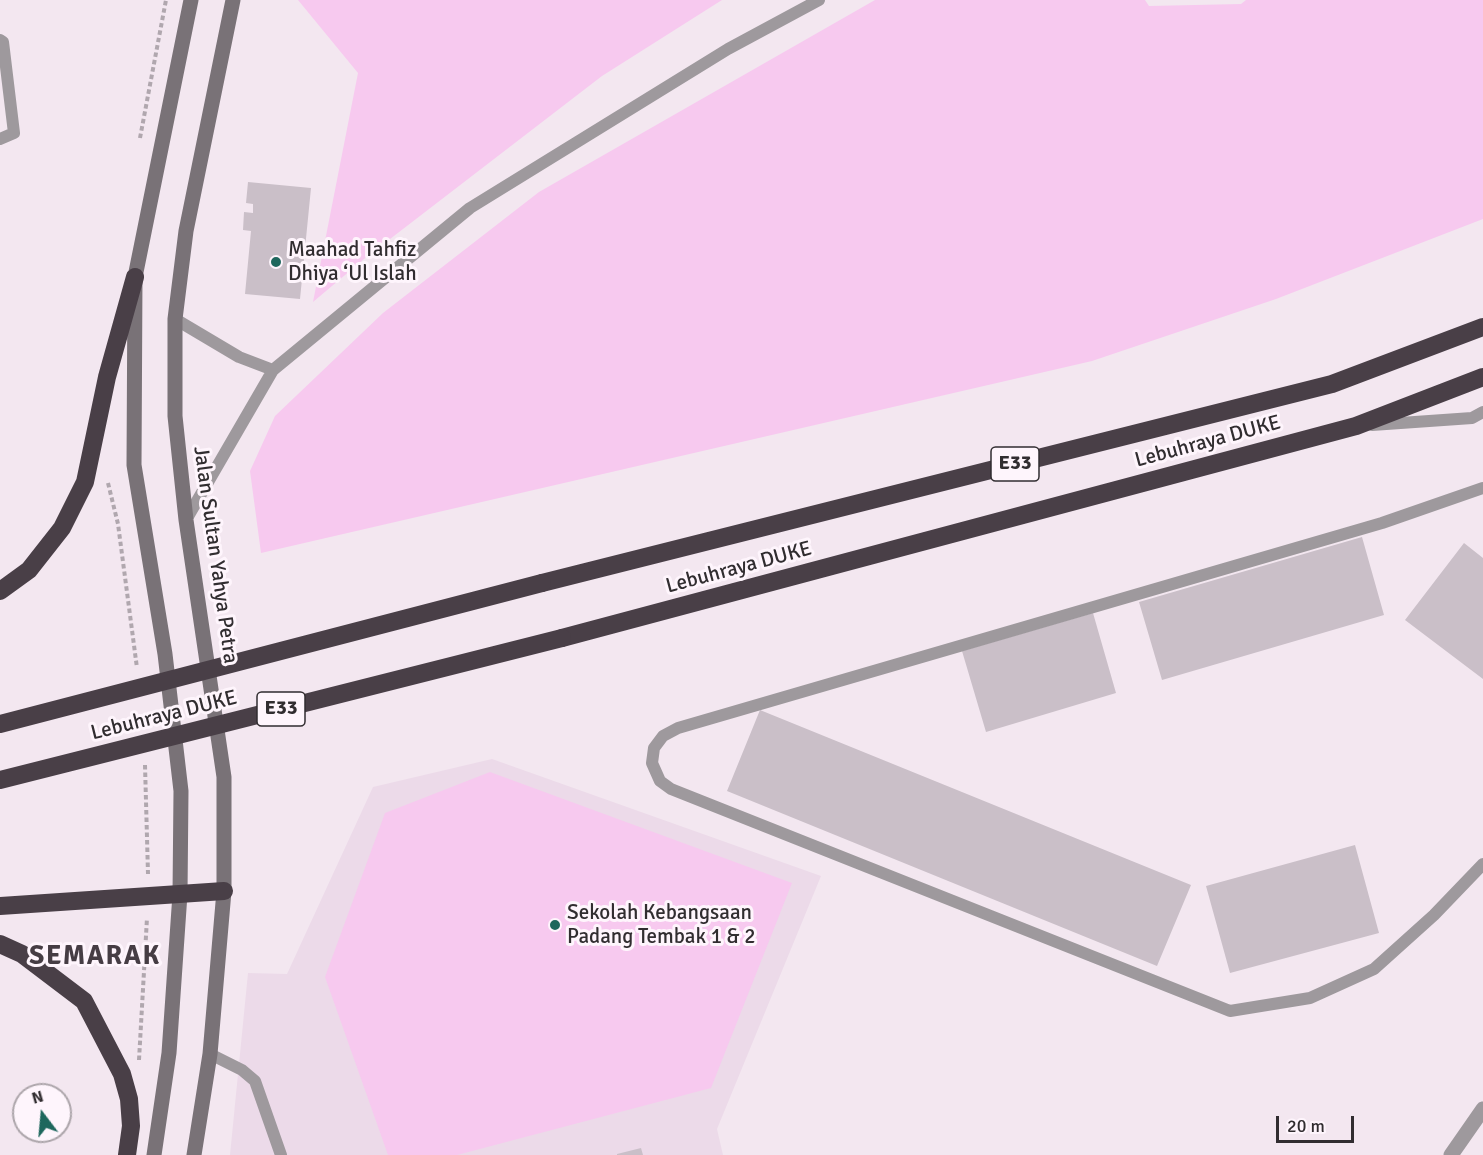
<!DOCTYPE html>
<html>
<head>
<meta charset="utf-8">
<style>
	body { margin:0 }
	#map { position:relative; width:1483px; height:1155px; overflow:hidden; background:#f3e7f0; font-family:Signika,sans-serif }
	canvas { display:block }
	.north { position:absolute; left:12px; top:1083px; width:60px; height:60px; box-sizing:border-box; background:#fef5fc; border:2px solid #aca5aa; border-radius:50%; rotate:344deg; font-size:16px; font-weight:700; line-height:24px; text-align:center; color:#312d30 }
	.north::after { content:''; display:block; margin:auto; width:21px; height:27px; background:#1e675d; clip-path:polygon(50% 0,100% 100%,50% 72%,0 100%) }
	.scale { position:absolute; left:1276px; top:1116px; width:78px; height:27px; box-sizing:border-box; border:3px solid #312d30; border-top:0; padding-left:8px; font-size:18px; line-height:21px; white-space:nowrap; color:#312d30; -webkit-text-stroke:4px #fef5fc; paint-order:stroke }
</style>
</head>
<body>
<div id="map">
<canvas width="1483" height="1155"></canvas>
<div class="north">N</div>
<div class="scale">20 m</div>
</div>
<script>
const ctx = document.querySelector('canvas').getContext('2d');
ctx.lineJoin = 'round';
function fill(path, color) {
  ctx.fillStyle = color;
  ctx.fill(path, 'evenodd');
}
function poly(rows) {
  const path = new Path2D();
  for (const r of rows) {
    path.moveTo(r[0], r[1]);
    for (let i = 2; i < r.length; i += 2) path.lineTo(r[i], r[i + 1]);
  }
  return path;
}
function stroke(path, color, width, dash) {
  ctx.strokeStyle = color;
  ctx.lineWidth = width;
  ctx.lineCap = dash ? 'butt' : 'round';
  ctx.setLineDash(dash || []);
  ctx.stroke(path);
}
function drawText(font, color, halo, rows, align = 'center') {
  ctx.font = font + ' Signika,sans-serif';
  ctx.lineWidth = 6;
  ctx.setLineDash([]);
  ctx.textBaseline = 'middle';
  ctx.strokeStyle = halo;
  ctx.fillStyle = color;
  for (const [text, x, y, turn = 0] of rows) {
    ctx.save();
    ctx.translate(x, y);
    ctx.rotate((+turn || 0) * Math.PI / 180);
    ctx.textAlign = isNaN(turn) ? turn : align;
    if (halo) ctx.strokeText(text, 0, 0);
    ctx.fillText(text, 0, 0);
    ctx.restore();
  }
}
const built = poly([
	[492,759,821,876,717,1129,723,1155,230,1155,248,973,287,974,373,787]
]);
const green = poly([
	[298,0,722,0,602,76,364,259,313,302,358,73],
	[875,0,1145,0,1149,6,1241,4,1246,0,1483,0,1483,219,1276,299,1092,361,261,553,250,471,275,416,383,313,539,192],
	[490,772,792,883,711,1088,457,1155,388,1155,325,977,385,813]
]);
const building = poly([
	[248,182,311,188,300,299,245,294,251,231,243,230,244,212,253,213,253,204,246,203],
	[1362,537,1384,615,1162,680,1139,602],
	[1464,543,1483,558,1483,679,1405,620],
	[1093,613,1116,693,986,732,962,651],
	[760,710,1191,885,1157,966,727,791],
	[1355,845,1379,933,1230,973,1206,886],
	[641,1148,643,1155,617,1155,617,1154]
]);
const path = poly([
	[140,138,166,0],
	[108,483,118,524,137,668],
	[145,765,148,874],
	[139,1060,147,918]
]);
const service = poly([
	[0,40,3,42,14,133,0,139],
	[175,319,239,357,273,370],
	[1372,425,1472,418,1483,412],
	[1483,488,1382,523,678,728,663,736,654,748,652,763,660,781,671,789,1230,1011,1310,998,1374,969,1434,915,1483,864],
	[186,520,273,370,470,208,728,49,819,0],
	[210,1054,242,1070,255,1081,281,1155]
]);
const minor = poly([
	[1451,1155,1483,1109]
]);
const secondary = poly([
	[154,1155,169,1053,180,894,181,791,165,654,134,465,135,277,191,0],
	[194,1155,210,1054,224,891,224,777,186,520,175,416,175,319,186,231,233,0]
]);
const motorway = poly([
	[542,583,1332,384,1483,327],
	[0,591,29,570,62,528,85,482,107,377,135,277],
	[562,638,1356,426,1483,377],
	[0,906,224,891],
	[0,944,22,954,84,1001,122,1074,129,1099,131,1126,127,1155]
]);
const motorwayBridge = poly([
	[0,724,542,583],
	[0,780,562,638]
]);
const markers = [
	[276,262,6,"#1e675d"],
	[555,925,6,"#1e675d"]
];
const shields = [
	[1015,464,48],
	[281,709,48]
];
const shieldNames = [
	["E33",1015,464],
	["E33",281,709]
];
const poiNames = [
	["Maahad Tahfiz",288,250],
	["Dhiya ‘Ul Islah",288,274],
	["Sekolah Kebangsaan",567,913],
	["Padang Tembak 1 & 2",567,937]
];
const streetNames = [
	["Lebuhraya DUKE",1208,442,-15],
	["Jalan Sultan Yahya Petra",215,555,82],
	["Lebuhraya DUKE",739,568,-15],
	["Lebuhraya DUKE",164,716,-14]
];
const districtNames = [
	["SEMARAK",95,957]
];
fill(built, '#ecdae9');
fill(green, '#f7c9ef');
fill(building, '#cabfc8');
stroke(path, '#b0a7ae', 4, [4.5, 3]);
stroke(service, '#9e999d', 12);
stroke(minor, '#9e999d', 15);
stroke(secondary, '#797277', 15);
stroke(motorway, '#493f47', 18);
stroke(motorwayBridge, '#493f47', 18);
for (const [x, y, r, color] of markers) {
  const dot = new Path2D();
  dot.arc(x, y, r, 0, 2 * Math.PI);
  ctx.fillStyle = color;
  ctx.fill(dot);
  stroke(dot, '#fef5fc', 2);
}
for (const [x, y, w] of shields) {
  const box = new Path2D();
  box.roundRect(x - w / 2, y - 17, w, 34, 4.5);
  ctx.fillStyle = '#fef5fc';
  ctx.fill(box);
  stroke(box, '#312d30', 1.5);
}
drawText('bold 20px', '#312d30', null, shieldNames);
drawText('21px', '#312d30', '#fef5fc', poiNames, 'left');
drawText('21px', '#312d30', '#fef5fc', streetNames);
ctx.letterSpacing = '1.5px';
drawText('bold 27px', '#463d44', '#fef5fc', districtNames);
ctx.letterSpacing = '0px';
</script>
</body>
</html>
